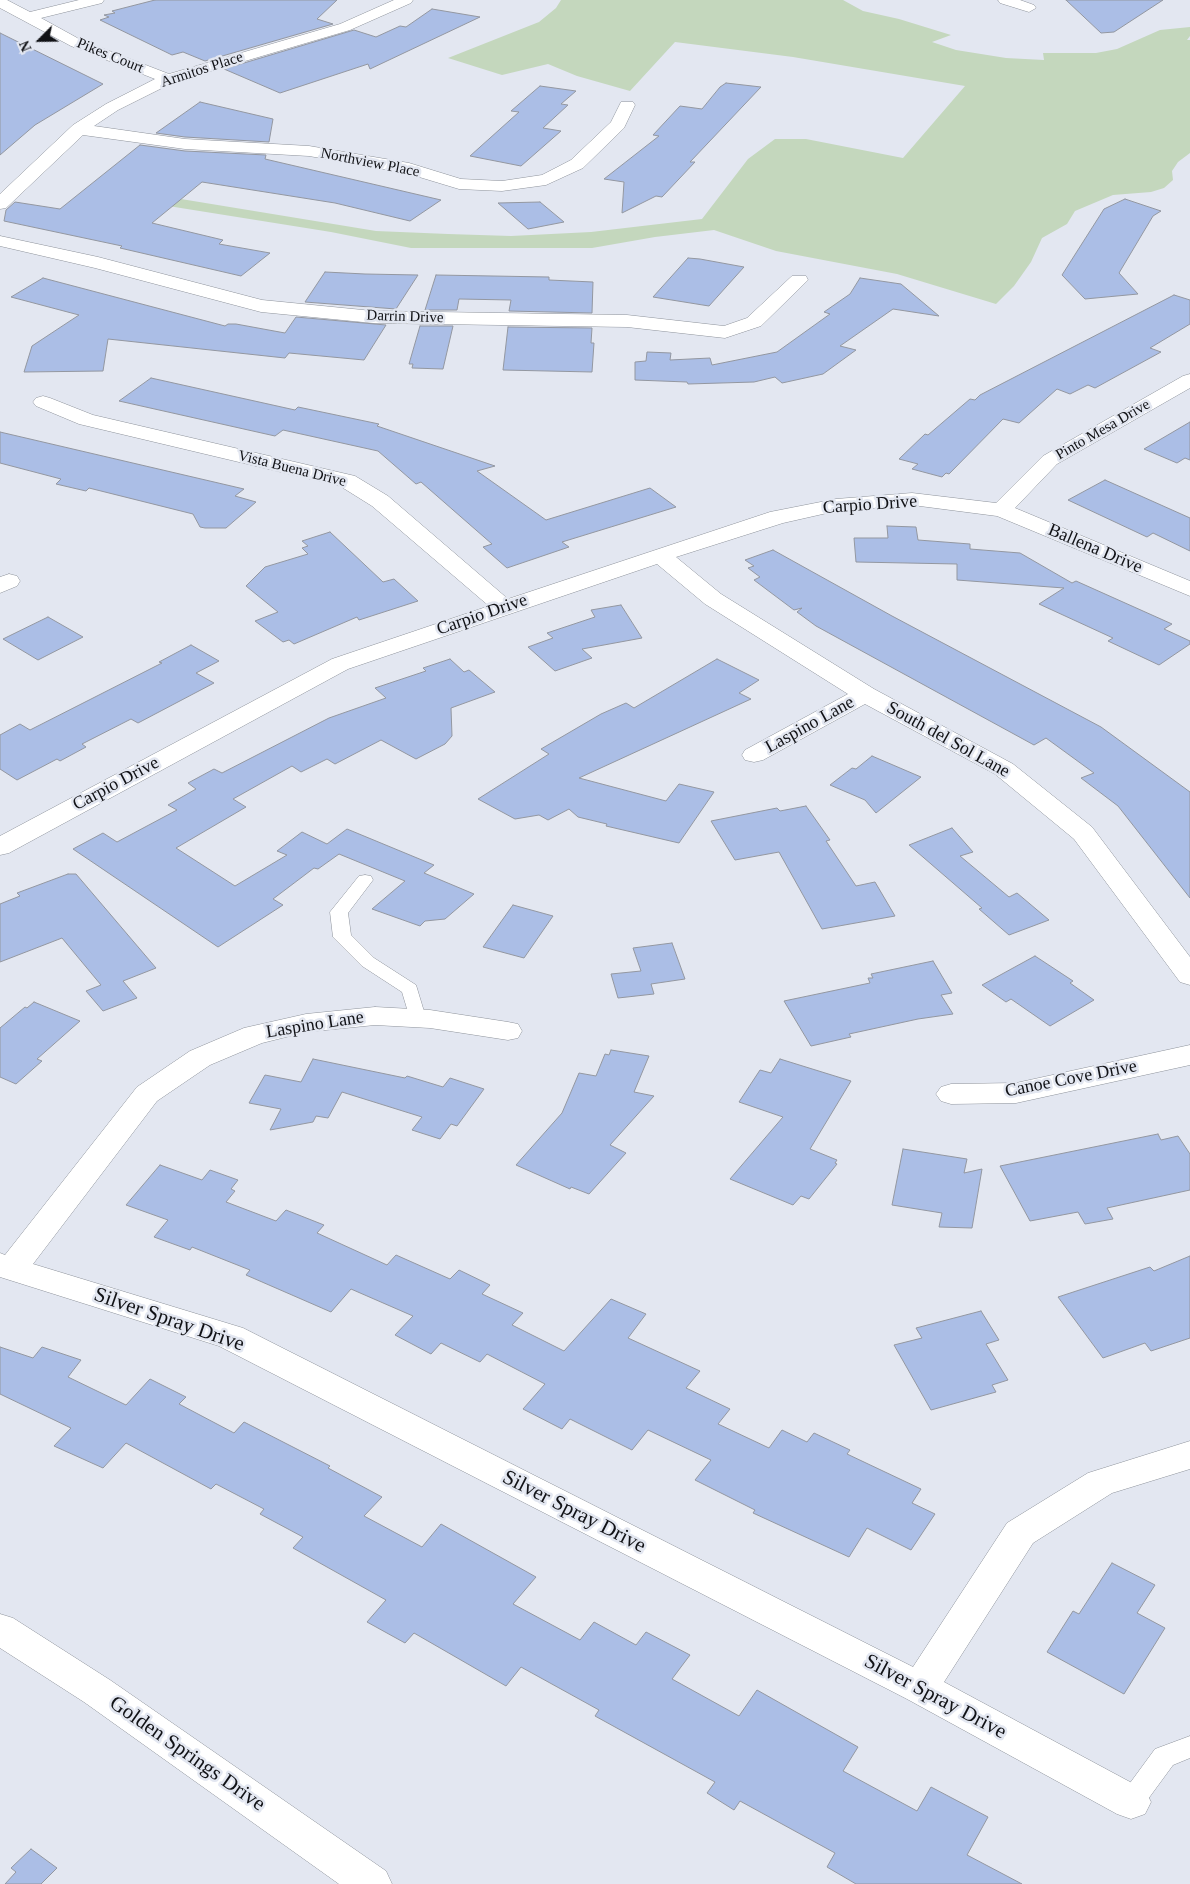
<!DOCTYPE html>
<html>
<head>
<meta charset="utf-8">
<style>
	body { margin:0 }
	#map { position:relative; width:1190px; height:1884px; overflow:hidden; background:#e3e7f1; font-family:"Times New Roman",serif }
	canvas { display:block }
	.north { position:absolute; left:15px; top:15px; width:50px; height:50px; -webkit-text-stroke:4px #e3e7f1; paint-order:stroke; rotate:247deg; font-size:14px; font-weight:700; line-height:20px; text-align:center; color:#111216 }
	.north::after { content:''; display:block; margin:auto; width:18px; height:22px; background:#111216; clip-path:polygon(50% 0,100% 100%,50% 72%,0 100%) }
</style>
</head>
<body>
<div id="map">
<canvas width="1190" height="1884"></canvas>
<div class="north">N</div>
</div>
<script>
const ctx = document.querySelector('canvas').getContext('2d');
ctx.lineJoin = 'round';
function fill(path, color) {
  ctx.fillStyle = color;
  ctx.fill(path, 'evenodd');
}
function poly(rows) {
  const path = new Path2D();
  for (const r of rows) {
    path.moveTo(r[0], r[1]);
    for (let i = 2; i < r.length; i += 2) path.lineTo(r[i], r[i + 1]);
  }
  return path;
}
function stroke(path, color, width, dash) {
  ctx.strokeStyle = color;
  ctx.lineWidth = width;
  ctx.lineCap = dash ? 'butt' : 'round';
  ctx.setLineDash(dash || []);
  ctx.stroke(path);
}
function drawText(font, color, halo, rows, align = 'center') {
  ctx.font = font + ' "Times New Roman",serif';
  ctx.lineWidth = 5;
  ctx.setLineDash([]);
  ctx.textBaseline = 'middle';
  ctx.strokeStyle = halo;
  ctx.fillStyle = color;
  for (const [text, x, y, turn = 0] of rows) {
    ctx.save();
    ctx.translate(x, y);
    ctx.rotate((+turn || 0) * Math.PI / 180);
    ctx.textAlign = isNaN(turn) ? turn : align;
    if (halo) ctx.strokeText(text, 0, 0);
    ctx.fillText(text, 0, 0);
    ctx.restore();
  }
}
const green = poly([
	[561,0,843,0,863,11,899,19,951,35,932,42,956,50,1006,58,1044,60,1043,53,1096,53,1117,49,1160,30,1190,27,1190,36,1187,40,1190,40,1190,153,1178,162,1172,171,1173,180,1164,188,1151,192,1113,195,1075,211,1067,224,1042,238,1031,262,1014,286,996,304,897,274,776,251,714,230,655,237,592,248,411,248,331,232,137,201,181,199,376,231,448,234,511,236,591,232,702,219,748,159,775,139,806,139,903,158,965,86,793,57,675,42,630,91,577,76,548,64,502,75,448,58,539,22,556,8]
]);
const building = poly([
	[155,0,337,0,317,19,333,24,205,61,183,52,172,55,100,20,109,17,104,15,115,13,112,11,155,0],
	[1066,0,1163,0,1114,32,1101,33,1066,0],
	[432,9,480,17,370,69,368,64,280,93,224,69,354,30,376,37,400,26,406,27,432,9],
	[0,33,103,84,35,125,0,155,0,33],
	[726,83,761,87,690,162,695,162,662,197,656,196,622,213,624,182,604,179,659,136,653,135,680,106,702,109,720,87,726,83],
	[540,86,576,91,561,104,568,105,543,128,561,131,521,166,470,156,519,112,511,111,540,86],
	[200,102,273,119,269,142,185,137,156,133,200,102],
	[140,145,185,151,266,155,265,159,441,200,410,221,335,203,202,182,152,223,223,240,219,244,270,253,241,276,120,248,122,246,4,221,6,210,15,202,60,209,140,145],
	[1125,199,1161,211,1153,216,1119,273,1138,294,1085,299,1062,275,1104,209,1125,199],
	[540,202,564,222,528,229,498,203,540,202],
	[688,258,700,259,744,267,709,306,653,297,688,258],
	[325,272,365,274,418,275,396,309,305,302,325,272],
	[436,275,549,277,549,280,593,282,592,313,509,311,511,300,459,299,457,310,425,310,436,275],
	[43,278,225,326,228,324,236,324,285,333,296,317,386,325,364,360,289,353,285,358,108,339,103,371,24,372,32,346,79,315,11,297,43,278],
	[860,278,901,284,939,316,893,309,840,346,856,350,823,374,782,383,775,377,754,382,688,384,687,382,635,380,635,362,646,361,647,352,671,353,670,360,710,358,712,365,777,352,830,314,824,312,850,294,860,278],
	[1174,295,1190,300,1190,324,1150,348,1161,352,1095,388,1088,385,1070,394,1057,389,1019,423,1003,419,949,474,946,473,942,477,912,469,918,464,899,459,925,434,928,435,970,399,975,400,980,395,1174,295],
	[420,326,453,326,443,369,412,368,413,364,409,364,420,326],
	[508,327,592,328,591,343,594,343,592,372,503,370,508,327],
	[151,378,295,410,298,407,379,424,377,426,495,466,477,471,546,520,650,488,676,507,562,542,569,547,507,568,483,547,492,544,421,482,416,484,378,451,283,430,275,436,119,401,151,378],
	[1190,422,1190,460,1185,458,1177,463,1144,449,1190,422],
	[0,432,244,489,235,496,256,502,226,528,205,528,200,527,193,514,89,488,86,491,56,484,61,479,0,463,0,432],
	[1105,480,1190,518,1190,551,1153,533,1147,537,1068,500,1105,480],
	[887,526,916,527,918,540,970,544,970,549,1020,553,1072,583,1076,581,1172,624,1164,629,1190,641,1190,644,1159,665,1108,641,1113,638,1039,604,1064,588,957,580,957,564,856,562,854,538,888,538,887,526],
	[330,532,383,582,394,579,418,601,359,620,357,617,294,644,289,640,283,642,255,621,278,612,246,586,265,567,308,554,302,548,308,546,302,541,330,532],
	[773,550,892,616,1101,727,1190,792,1190,898,1118,806,1081,778,1094,773,1046,738,1034,745,816,626,797,612,802,608,794,610,754,580,760,577,748,568,754,566,745,560,773,550],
	[621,605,642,638,582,649,592,658,555,671,528,647,553,638,547,633,595,617,591,610,621,605],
	[48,617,83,637,38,660,3,639,48,617],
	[191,645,219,661,196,673,214,683,138,723,131,719,82,744,86,747,60,761,57,759,17,780,0,769,0,735,20,724,30,730,162,663,159,662,191,645],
	[450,659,464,672,469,670,495,692,451,708,452,736,445,744,416,759,381,740,335,764,327,759,301,772,292,766,233,799,246,807,176,848,235,886,287,855,277,851,302,832,327,844,347,829,434,865,424,873,474,894,445,919,425,921,420,926,372,909,405,881,339,854,318,869,314,868,273,899,283,905,218,947,73,849,103,833,117,842,177,810,168,805,196,789,188,783,214,769,222,773,329,718,386,698,375,688,426,671,423,668,450,659],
	[717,659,759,680,739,693,751,699,579,778,666,801,679,784,714,792,679,843,606,826,607,824,578,817,569,809,548,820,539,815,515,819,478,799,549,754,541,749,601,714,626,703,634,708,717,659],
	[872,756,921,777,876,813,865,800,830,785,852,768,856,769,872,756],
	[806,806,830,840,826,841,856,886,875,882,895,916,822,929,779,852,735,860,711,821,777,808,780,811,806,806],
	[952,828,973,852,960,856,1009,897,1017,893,1049,920,1009,935,979,909,982,908,909,845,952,828],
	[68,874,76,874,156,968,123,981,137,998,103,1011,86,991,101,985,62,938,0,962,0,904,20,896,17,893,68,874],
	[513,905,553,916,524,958,483,947,513,905],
	[672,943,685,979,651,984,654,994,618,998,611,974,641,971,633,948,672,943],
	[1035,956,1073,981,1070,983,1094,1000,1050,1026,1011,999,1006,1002,982,985,1035,956],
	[933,961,952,993,941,995,953,1014,918,1019,849,1034,851,1037,811,1046,784,1001,870,983,868,978,873,978,871,974,933,961],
	[34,1002,80,1021,37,1059,42,1061,16,1084,0,1077,0,1028,25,1007,27,1008,34,1002],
	[611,1050,649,1056,634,1092,654,1096,610,1145,626,1153,589,1194,571,1187,570,1189,516,1165,562,1113,579,1073,596,1076,605,1054,609,1055,611,1050],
	[313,1059,405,1078,407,1076,443,1087,450,1078,484,1089,457,1126,451,1124,440,1139,412,1130,422,1117,342,1092,328,1118,316,1116,313,1122,270,1130,281,1109,249,1103,265,1075,301,1082,313,1059],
	[780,1059,851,1081,810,1149,837,1160,835,1163,837,1164,809,1199,801,1196,793,1205,730,1179,783,1117,739,1102,760,1070,771,1073,780,1059],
	[1158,1134,1161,1140,1178,1136,1190,1154,1190,1190,1107,1208,1113,1219,1085,1224,1078,1212,1030,1221,1000,1166,1158,1134],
	[903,1149,967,1159,964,1173,982,1169,972,1228,939,1227,942,1213,892,1205,903,1149],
	[160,1165,202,1180,210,1170,238,1180,231,1189,235,1191,226,1202,276,1221,286,1210,324,1225,317,1233,387,1265,396,1255,450,1279,459,1270,490,1285,482,1294,523,1313,512,1325,564,1351,611,1299,646,1314,628,1338,700,1371,686,1388,730,1409,718,1424,769,1448,782,1430,807,1442,814,1433,850,1450,847,1454,921,1489,912,1503,935,1514,911,1550,867,1528,849,1557,753,1513,755,1510,695,1480,711,1460,648,1430,632,1450,570,1419,562,1429,523,1409,545,1384,487,1354,480,1362,441,1343,431,1354,395,1335,413,1316,351,1289,331,1312,246,1275,250,1270,192,1247,190,1250,154,1237,168,1220,126,1205,160,1165],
	[1190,1256,1190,1338,1151,1351,1145,1343,1103,1358,1058,1297,1150,1267,1154,1271,1190,1256],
	[981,1311,999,1340,986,1344,1008,1380,992,1385,996,1392,931,1410,894,1345,922,1338,916,1328,981,1311],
	[0,1347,33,1358,42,1347,81,1360,68,1377,126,1405,150,1379,186,1397,179,1404,234,1433,244,1422,330,1466,328,1468,382,1497,364,1516,422,1547,441,1524,536,1577,513,1604,580,1640,594,1622,636,1645,646,1632,690,1655,672,1679,739,1716,757,1690,858,1747,843,1771,917,1811,931,1787,988,1817,967,1855,1022,1884,856,1884,827,1867,835,1853,740,1801,734,1810,707,1793,715,1782,595,1716,599,1710,521,1667,506,1686,414,1633,405,1643,367,1622,386,1600,293,1548,303,1537,260,1514,264,1509,216,1484,211,1489,126,1443,103,1468,54,1446,71,1428,0,1394,0,1347],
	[1112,1563,1155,1585,1137,1613,1165,1628,1124,1694,1047,1652,1073,1611,1079,1614,1112,1563],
	[31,1849,57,1868,41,1884,5,1884,16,1872,11,1868,31,1849]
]);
const service = poly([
	[365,875,371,876,373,880,348,913,351,935,374,958,416,985,426,1018,423,1022,411,1022,402,992,362,966,333,937,330,912,359,876,365,875],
	[1190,1736,1190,1758,1173,1765,1140,1810,1131,1813,1122,1810,1119,1802,1122,1794,1155,1749,1190,1736]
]);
const minor = poly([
	[0,0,7,0,30,12,79,0,104,0,102,3,41,18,81,40,169,74,340,24,394,0,413,0,411,3,350,30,174,82,118,110,94,126,185,139,309,146,409,163,461,179,502,181,542,175,571,160,611,122,621,102,633,102,635,105,624,128,583,168,546,185,502,191,459,189,406,173,309,156,185,149,83,135,6,208,0,209,0,194,73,125,106,104,155,79,71,46,0,8,0,0],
	[998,0,1020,0,1034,5,1036,8,1029,12,1000,3,998,0],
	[0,236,98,257,262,300,373,311,627,315,724,326,747,318,792,276,806,276,808,280,761,326,725,338,627,327,373,323,261,312,95,268,0,246,0,236],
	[1190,374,1190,388,1057,464,1015,508,1190,581,1190,596,997,516,912,505,836,511,783,523,676,557,721,594,874,689,1013,764,1092,827,1190,957,1190,985,1180,982,1074,839,995,774,865,704,763,760,754,762,745,760,742,755,745,750,848,694,705,604,657,564,348,669,9,853,0,855,0,836,332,659,489,606,372,506,340,486,79,424,36,406,33,402,36,398,43,396,50,398,93,415,355,476,388,496,508,599,770,512,836,499,912,493,996,503,1043,456,1183,376,1190,374],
	[9,574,17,576,20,581,17,586,0,593,0,577,9,574],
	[375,1007,430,1010,508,1022,518,1024,522,1031,518,1038,508,1040,430,1028,375,1025,306,1032,262,1043,210,1065,157,1101,33,1264,243,1328,913,1667,1007,1523,1088,1473,1190,1441,1190,1469,1112,1493,1033,1543,944,1682,1145,1790,1151,1802,1145,1814,1131,1819,1117,1814,907,1699,219,1346,0,1277,0,1253,5,1255,137,1087,190,1051,244,1028,306,1014,375,1007],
	[1190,1045,1190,1065,1016,1103,951,1104,941,1101,936,1094,941,1087,951,1084,1016,1083,1190,1045]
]);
const secondary = poly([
	[0,1614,13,1618,110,1680,386,1871,392,1884,339,1884,84,1702,0,1648,0,1614]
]);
const farStreetnames = [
	["Pikes Court",110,56,22],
	["Armitos Place",202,70,-18],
	["Northview Place",370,163,11],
	["Darrin Drive",405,317,2],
	["Pinto Mesa Drive",1103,430,-30],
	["Vista Buena Drive",292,469,14]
];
const streetNames = [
	["Carpio Drive",870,505,-4],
	["Ballena Drive",1095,549,23],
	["Carpio Drive",482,615,-19],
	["Laspino Lane",810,725,-29],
	["South del Sol Lane",948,740,29],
	["Carpio Drive",116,784,-28],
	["Laspino Lane",315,1025,-9],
	["Canoe Cove Drive",1071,1079,-11]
];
const nearStreetnames = [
	["Silver Spray Drive",169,1320,19],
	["Silver Spray Drive",574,1512,27],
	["Silver Spray Drive",935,1697,28],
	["Golden Springs Drive",187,1754,35]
];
fill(green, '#c4d7bd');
fill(building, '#abbee6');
stroke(building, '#9397a0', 1);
stroke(service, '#8e939b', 1);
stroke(minor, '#8e939b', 1);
stroke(secondary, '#8e939b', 1);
fill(service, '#fff');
fill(minor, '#fff');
fill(secondary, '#fff');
drawText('15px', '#111216', '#e3e7f1', farStreetnames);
drawText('18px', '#111216', '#e3e7f1', streetNames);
drawText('21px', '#111216', '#e3e7f1', nearStreetnames);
</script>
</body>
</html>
